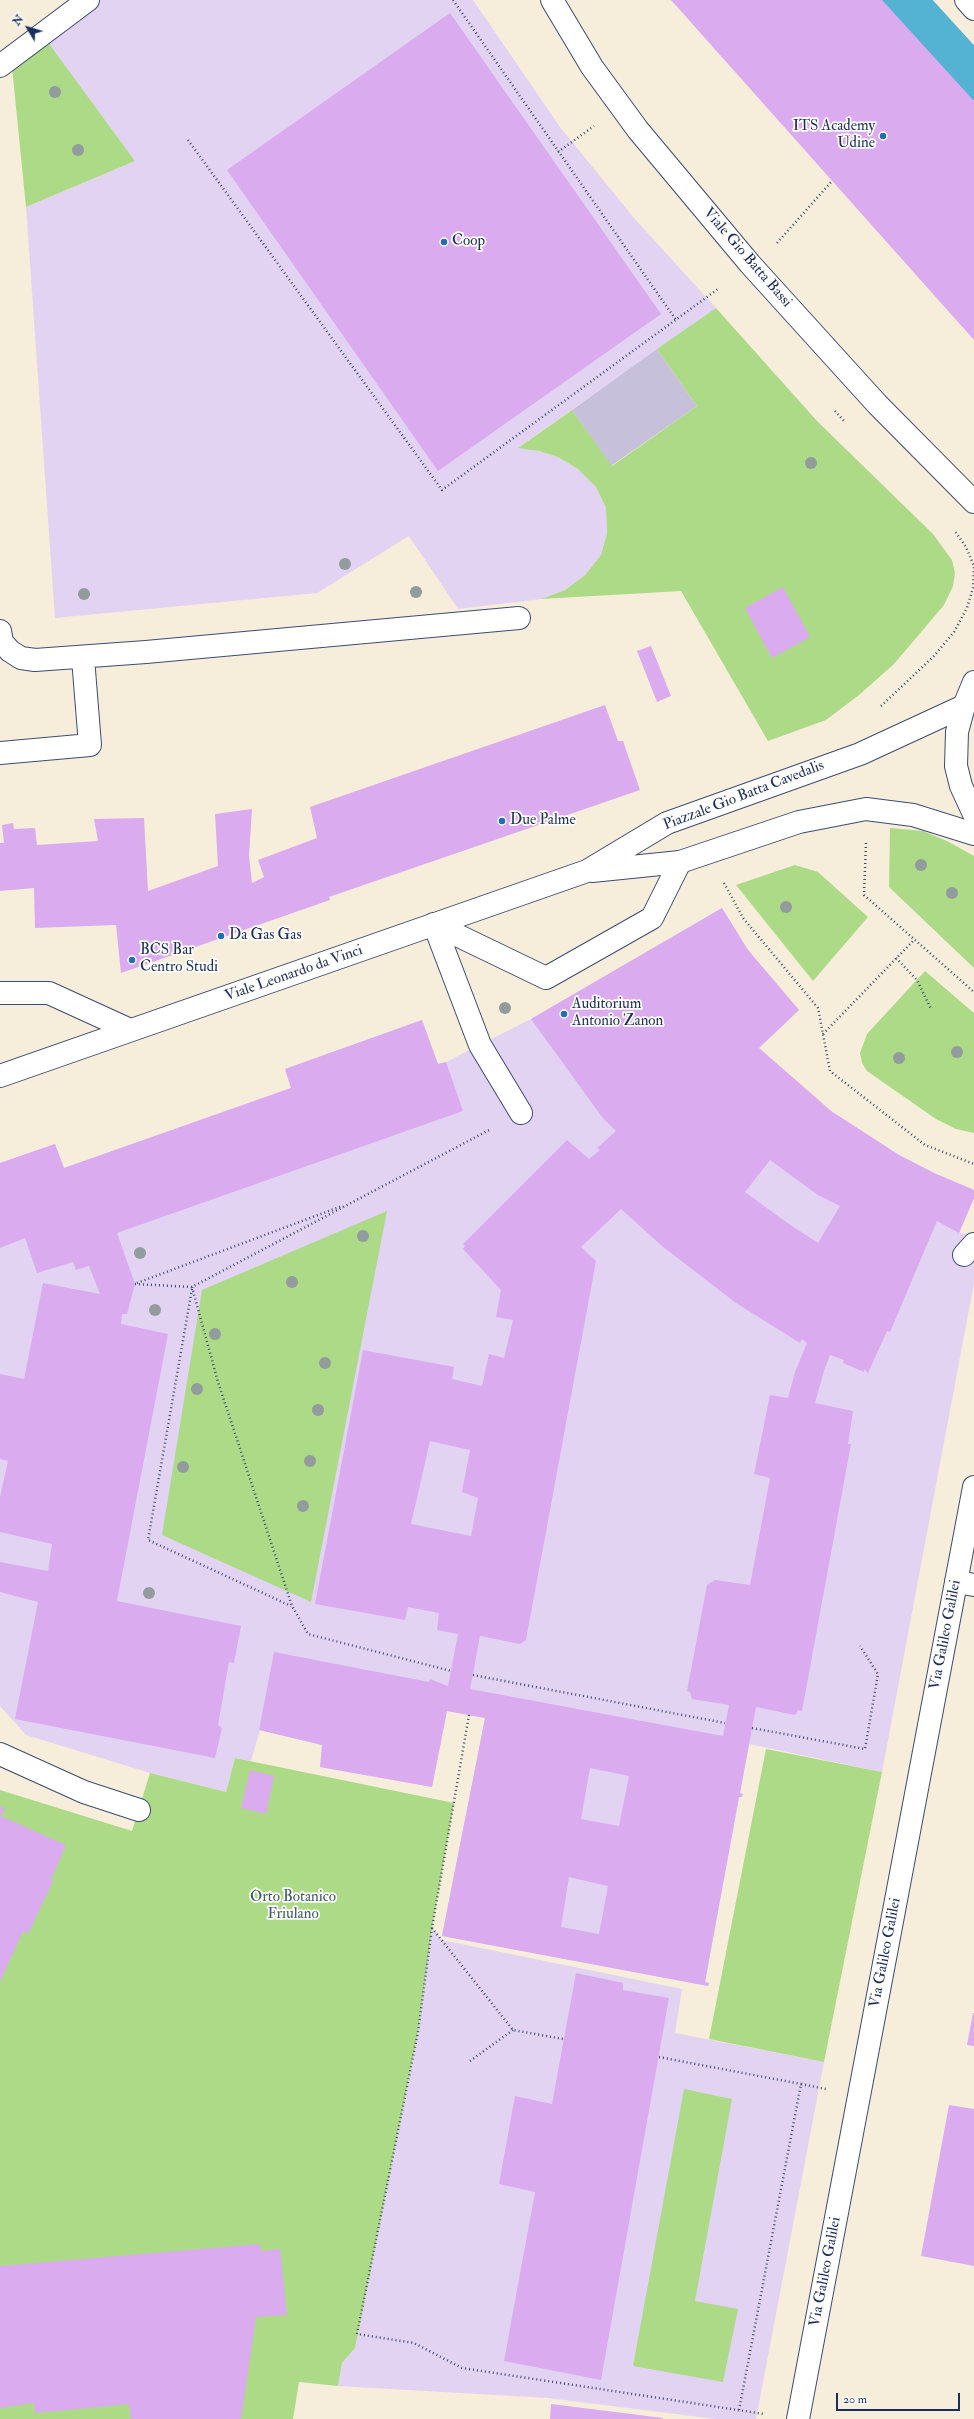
<!DOCTYPE html>
<html>
<head>
<meta charset="utf-8">
<style>
	body { margin:0 }
	#map { position:relative; width:974px; height:2419px; overflow:hidden; background:#f7eddb; font-family:"IM FELL Double Pica",serif }
	canvas { display:block }
	.north { position:absolute; left:8px; top:8px; width:40px; height:40px; -webkit-text-stroke:3px #fdfcf7; paint-order:stroke; rotate:308deg; font-size:11px; font-weight:700; line-height:16px; text-align:center; color:#1b2f5e }
	.north::after { content:''; display:block; margin:auto; width:14px; height:18px; background:#1b2f5e; clip-path:polygon(50% 0,100% 100%,50% 72%,0 100%) }
	.scale { position:absolute; left:836px; top:2393px; width:124px; height:18px; box-sizing:border-box; border:2px solid #1b2f5e; border-top:0; padding-left:5px; font-size:12px; line-height:14px; white-space:nowrap; color:#1b2f5e; -webkit-text-stroke:3px #fdfcf7; paint-order:stroke }
</style>
</head>
<body>
<div id="map">
<canvas width="974" height="2419"></canvas>
<div class="north">N</div>
<div class="scale">20 m</div>
</div>
<script>
const ctx = document.querySelector('canvas').getContext('2d');
ctx.lineJoin = 'round';
function fill(path, color) {
  ctx.fillStyle = color;
  ctx.fill(path, 'evenodd');
}
function poly(rows) {
  const path = new Path2D();
  for (const r of rows) {
    path.moveTo(r[0], r[1]);
    for (let i = 2; i < r.length; i += 2) path.lineTo(r[i], r[i + 1]);
  }
  return path;
}
function stroke(path, color, width, dash) {
  ctx.strokeStyle = color;
  ctx.lineWidth = width;
  ctx.lineCap = dash ? 'butt' : 'round';
  ctx.setLineDash(dash || []);
  ctx.stroke(path);
}
function drawText(font, color, halo, rows, align = 'center') {
  ctx.font = font + ' "IM FELL Double Pica",serif';
  ctx.lineWidth = 3.5;
  ctx.setLineDash([]);
  ctx.textBaseline = 'middle';
  ctx.strokeStyle = halo;
  ctx.fillStyle = color;
  for (const [text, x, y, turn = 0] of rows) {
    ctx.save();
    ctx.translate(x, y);
    ctx.rotate((+turn || 0) * Math.PI / 180);
    ctx.textAlign = isNaN(turn) ? turn : align;
    if (halo) ctx.strokeText(text, 0, 0);
    ctx.fillText(text, 0, 0);
    ctx.restore();
  }
}
const built = poly([
	[88,0,473,0,560,127,634,218,716,308,519,447,539,451,558,457,578,469,596,487,606,508,607,533,601,555,585,575,565,590,541,599,458,609,409,536,317,593,55,618,26,207,135,161,42,34],
	[722,908,748,950,799,1010,759,1048,831,1111,899,1155,934,1173,974,1190,974,1198,959,1233,974,1234,974,1283,882,1772,749,1744,705,1982,709,1983,708,1986,442,1936,485,1718,447,1711,432,1787,320,1767,322,1745,260,1730,251,1761,235,1758,226,1792,150,1773,26,1735,0,1706,0,1163,55,1144,64,1168,291,1088,285,1069,422,1020,438,1064,446,1062,531,1019],
	[432,1928,442,1940,682,1989,675,2033,824,2062,756,2419,715,2419,548,2398,338,2386,342,2363,355,2348,418,2032]
]);
const industrial = poly([
	[657,349,697,406,611,466,572,410]
]);
const green = poly([
	[42,34,135,161,26,207,11,57],
	[716,308,817,421,933,534,952,560,955,573,953,586,944,605,894,664,859,695,826,720,768,741,681,591,541,599,565,590,585,575,601,555,607,533,606,508,596,487,578,469,558,457,539,451,518,448,572,410,612,466,697,406,657,349],
	[890,828,923,831,947,841,974,856,974,968,889,887],
	[795,865,818,872,868,917,813,981,736,885],
	[925,971,974,1013,974,1133,956,1129,936,1119,867,1071,862,1063,860,1053,867,1034],
	[387,1211,311,1602,162,1535,202,1290],
	[766,1749,882,1772,824,2062,709,2039],
	[235,1758,454,1803,432,1928,418,2032,355,2348,342,2363,338,2386,299,2382,293,2419,0,2419,0,1790,132,1831,150,1773,226,1792],
	[684,2089,732,2099,695,2301,738,2309,723,2382,633,2366]
]);
const canal = poly([
	[903,0,974,78]
]);
const building = poly([
	[671,0,882,0,974,101,974,340],
	[450,13,661,314,438,471,227,170],
	[783,587,810,637,772,658,745,608],
	[651,646,671,696,657,702,637,651],
	[605,705,618,741,623,741,640,790,329,897,330,900,121,973,116,925,35,928,34,888,0,891,0,843,4,843,2,825,13,823,14,829,35,828,37,845,98,841,94,819,144,818,148,891,218,866,215,814,252,809,249,856,252,883,264,877,258,860,317,838,310,807],
	[722,908,748,950,799,1010,759,1048,831,1111,899,1155,934,1173,974,1190,974,1198,959,1233,937,1221,890,1332,887,1331,868,1373,864,1369,864,1372,843,1363,844,1360,830,1355,824,1371,815,1403,853,1411,848,1444,851,1444,802,1711,798,1710,795,1715,756,1707,740,1793,743,1794,742,1797,739,1797,705,1982,709,1983,708,1986,442,1936,485,1718,447,1711,432,1787,320,1767,322,1745,259,1730,274,1652,429,1682,430,1679,448,1686,458,1634,437,1630,439,1613,408,1607,405,1620,315,1604,363,1350,454,1367,452,1379,482,1386,489,1354,504,1358,513,1320,496,1317,501,1290,463,1249,465,1246,463,1244,567,1140,589,1159,600,1150,597,1148,616,1131,602,1117,531,1019],
	[770,1160,818,1195,840,1206,818,1243,786,1222,745,1192],
	[621,1209,662,1246,736,1303,800,1343,802,1339,807,1343,795,1372,788,1398,770,1395,754,1474,770,1478,750,1585,715,1580,707,1585,687,1691,690,1692,692,1699,729,1705,723,1736,470,1689,480,1636,520,1644,526,1640,596,1261,581,1247],
	[430,1441,470,1450,462,1492,478,1498,471,1536,411,1524],
	[590,1768,629,1776,619,1826,581,1819],
	[569,1877,608,1886,599,1934,561,1927],
	[422,1020,438,1064,446,1062,463,1111,117,1233,135,1284,127,1314,122,1314,121,1324,168,1334,117,1601,241,1626,234,1663,229,1662,218,1725,222,1728,215,1758,15,1719,38,1602,0,1592,0,1562,48,1571,52,1544,0,1532,0,1497,8,1461,0,1459,0,1374,24,1379,43,1283,100,1294,89,1266,76,1270,73,1262,37,1273,25,1238,0,1248,0,1163,55,1144,64,1168,291,1088,285,1069],
	[250,1770,274,1776,266,1814,241,1808],
	[0,1806,5,1808,1,1816,66,1845,51,1880,53,1881,28,1934,23,1931,0,1982],
	[576,1973,623,1983,623,1990,669,1998,601,2380,504,2361,535,2192,499,2184,515,2096,552,2104],
	[973,2013,974,2013,974,2046,967,2045],
	[949,2105,974,2109,974,2266,921,2256],
	[260,2244,260,2251,280,2249,287,2315,256,2317,241,2419,131,2419,129,2404,35,2413,34,2403,0,2408,0,2266],
	[551,2404,663,2418,663,2419,550,2419]
]);
const path = poly([
	[453,0,676,320],
	[188,140,442,490,718,289],
	[558,152,594,126],
	[777,243,832,181],
	[835,411,844,421],
	[881,706,934,656,954,632,967,608,973,588,974,566,966,547,954,530],
	[866,843,864,895,974,992],
	[724,883,743,918,818,1008,830,1071,925,1145,974,1164],
	[896,958,917,980,931,1009],
	[823,1034,914,940],
	[137,1283,342,1206],
	[135,1284,192,1287,491,1129],
	[192,1287,218,1382,292,1606,308,1634,451,1671],
	[192,1289,148,1540,291,1606],
	[473,1675,725,1723],
	[469,1715,432,1928,513,2030,563,2039],
	[752,1728,865,1749,878,1674,860,1646],
	[432,1928,418,2032,357,2334,414,2343,462,2368,764,2414],
	[659,2057,801,2084],
	[470,2061,513,2030],
	[739,2410,801,2084,826,2089]
]);
const service = poly([
	[0,66,88,0],
	[0,631,2,642,10,651,21,658,35,660,146,652,519,618],
	[0,753,90,745,83,658],
	[434,924,546,978,652,918,680,862],
	[434,924,480,1045,521,1113],
	[964,1255,974,1244],
	[956,1582,974,1585]
]);
const minor = poly([
	[0,993,49,993,130,1030],
	[0,1754,84,1792,139,1810],
	[798,2419,974,1487]
]);
const secondary = poly([
	[592,871,680,862,799,822,866,809,913,815,974,834],
	[0,1076,587,871,667,823,860,754,964,706]
]);
const primary = poly([
	[552,0,592,67,638,130,750,264,877,404,974,502],
	[966,0,974,9],
	[974,682,964,706,957,732,956,766,961,786,974,814]
]);
const trees = [
	[55,92],
	[78,150],
	[811,463],
	[345,564],
	[416,592],
	[84,594],
	[921,865],
	[952,893],
	[786,907],
	[505,1008],
	[957,1052],
	[899,1058],
	[363,1236],
	[140,1253],
	[292,1282],
	[155,1310],
	[215,1334],
	[325,1363],
	[197,1389],
	[318,1410],
	[310,1461],
	[183,1467],
	[303,1506],
	[149,1593]
];
const markers = [
	[883,136,4,"#1f6fb2"],
	[444,242,4,"#1f6fb2"],
	[502,821,4,"#1f6fb2"],
	[221,936,4,"#1f6fb2"],
	[132,960,4,"#1f6fb2"],
	[564,1014,4,"#1f6fb2"]
];
const poiNames = [
	["ITS Academy",875,127,"right"],
	["Udine",875,144,"right"],
	["Coop",452,242],
	["Due Palme",510,821],
	["Da Gas Gas",229,936],
	["BCS Bar",140,951],
	["Centro Studi",140,968],
	["Auditorium",572,1005],
	["Antonio Zanon",572,1022]
];
const streetNames = [
	["Viale Gio Batta Bassi",747,258,49],
	["Piazzale Gio Batta Cavedalis",744,796,-21],
	["Viale Leonardo da Vinci",294,974,-19],
	["Via Galileo Galilei",946,1635,-79],
	["Via Galileo Galilei",886,1953,-79],
	["Via Galileo Galilei",826,2272,-79]
];
const parkNames = [
	["Orto Botanico",293,1898],
	["Friulano",293,1915]
];
fill(built, '#e3d3f2');
fill(industrial, '#c6c0da');
fill(green, '#acda87');
stroke(canal, '#54b2d3', 44);
fill(building, '#dbabf0');
stroke(service, '#3c4c71', 24);
stroke(minor, '#3c4c71', 24);
stroke(secondary, '#3c4c71', 24);
stroke(primary, '#3c4c71', 24);
stroke(path, '#3c4c71', 2.5, [1, 3]);
stroke(service, '#fff', 22);
stroke(minor, '#fff', 22);
stroke(secondary, '#fff', 22);
stroke(primary, '#fff', 22);
ctx.fillStyle = '#929c9c';
for (const [x, y] of trees) {
  ctx.beginPath();
  ctx.arc(x, y, 6, 0, 2 * Math.PI);
  ctx.fill();
}
for (const [x, y, r, color] of markers) {
  const dot = new Path2D();
  dot.arc(x, y, r, 0, 2 * Math.PI);
  ctx.fillStyle = color;
  ctx.fill(dot);
  stroke(dot, '#fdfcf7', 1.5);
}
drawText('15px', '#1b2f5e', '#fdfcf7', poiNames, 'left');
drawText('15px', '#1b2f5e', '#fdfcf7', streetNames);
drawText('15px', '#3f5a68', '#fdfcf7', parkNames);
</script>
</body>
</html>
